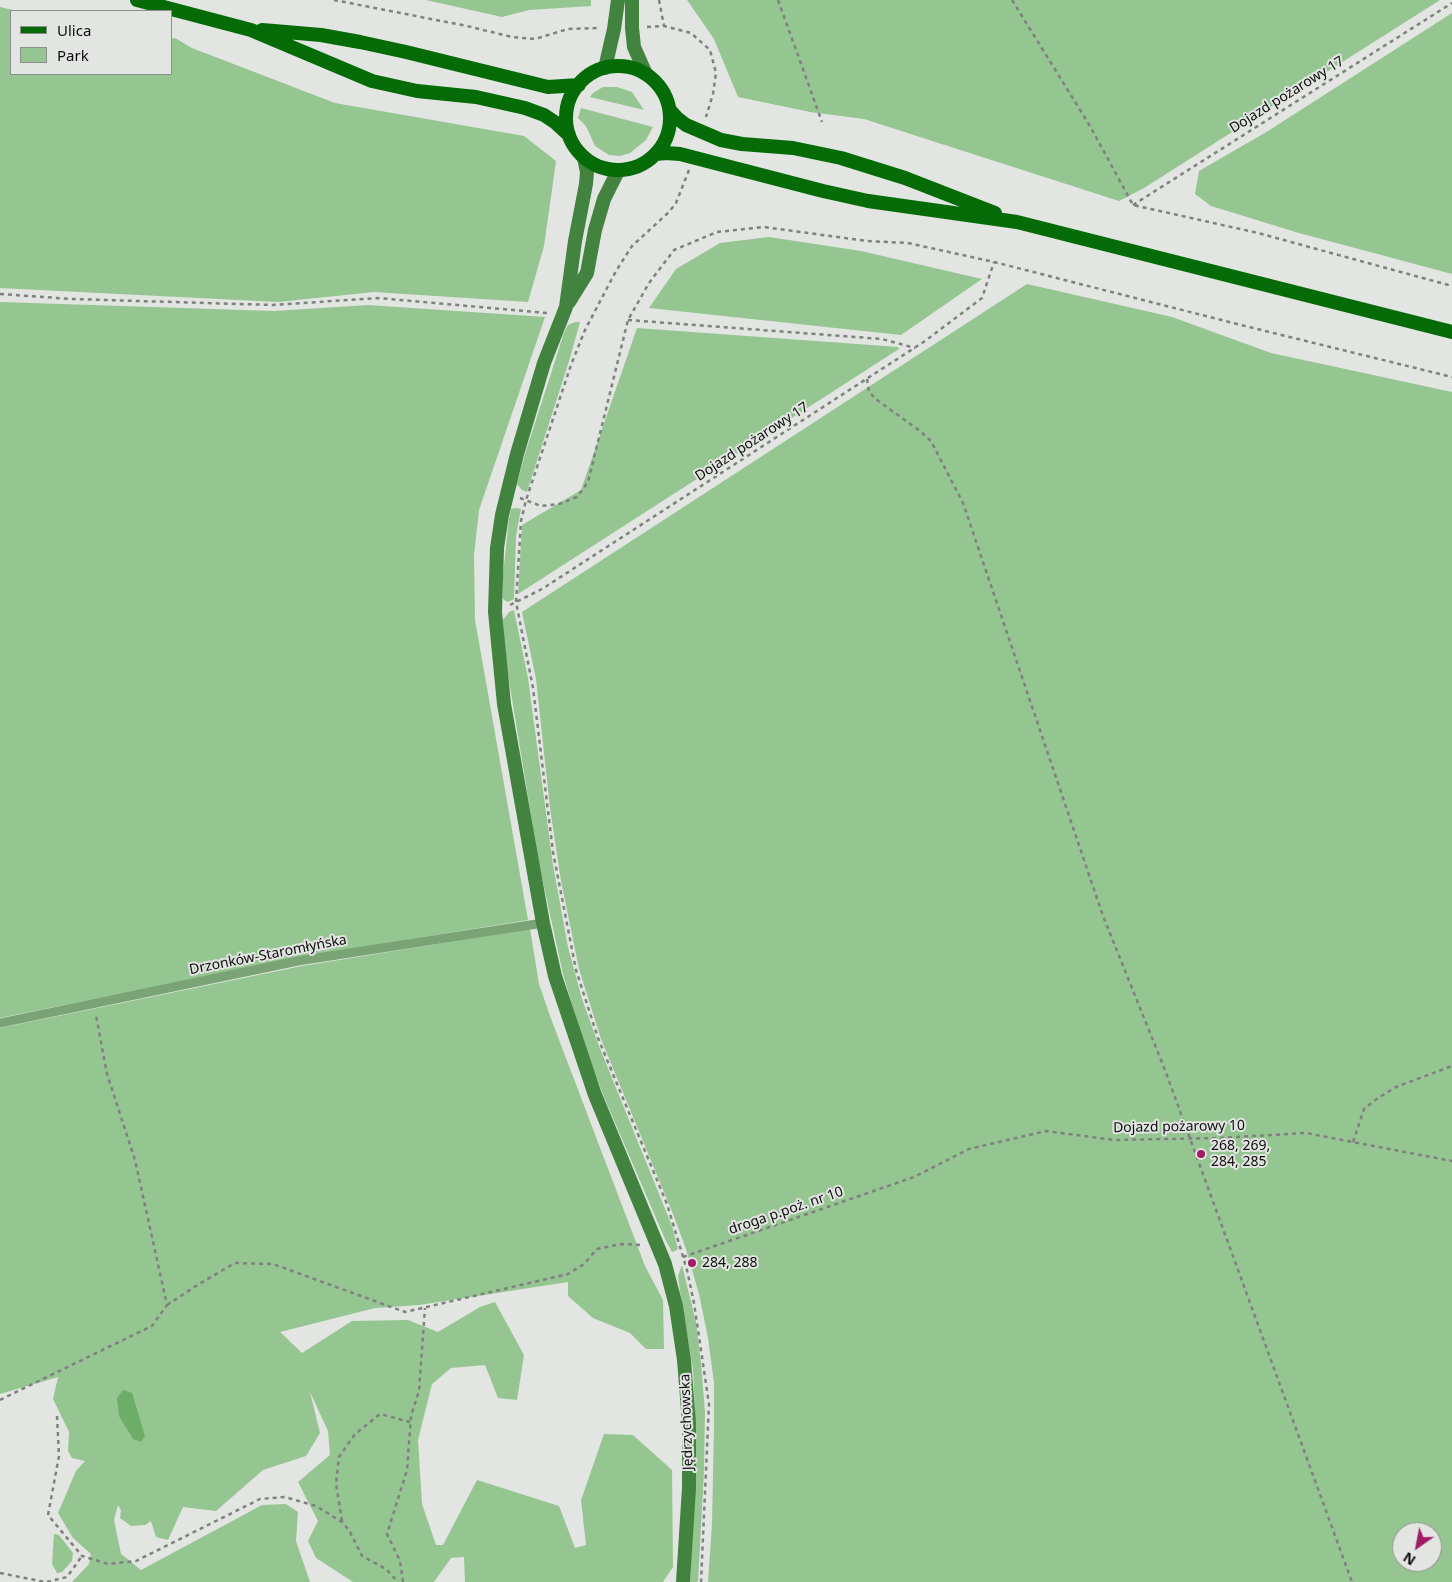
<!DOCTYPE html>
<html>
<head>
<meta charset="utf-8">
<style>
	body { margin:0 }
	#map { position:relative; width:1452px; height:1582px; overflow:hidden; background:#e2e5e1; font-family:"Noto Sans",sans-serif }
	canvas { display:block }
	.legend { position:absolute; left:10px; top:10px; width:162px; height:65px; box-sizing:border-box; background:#e2e5e1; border:1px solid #8c8f8c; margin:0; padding:6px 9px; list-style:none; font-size:15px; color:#0c0d0c }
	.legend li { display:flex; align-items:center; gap:10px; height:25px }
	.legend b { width:25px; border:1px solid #8c8f8c }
	.north { position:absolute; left:1392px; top:1522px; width:50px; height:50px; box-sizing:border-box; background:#e2e5e1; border:1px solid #8c8f8c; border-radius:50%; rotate:213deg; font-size:14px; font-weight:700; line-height:20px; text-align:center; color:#0c0d0c }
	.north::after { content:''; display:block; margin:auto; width:18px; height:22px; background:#a31b67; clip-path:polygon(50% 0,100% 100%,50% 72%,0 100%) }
</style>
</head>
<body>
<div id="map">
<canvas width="1452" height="1582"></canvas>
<ul class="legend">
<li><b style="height:6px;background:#046b07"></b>Ulica</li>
<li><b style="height:14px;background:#95c591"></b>Park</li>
</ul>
<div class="north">N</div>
</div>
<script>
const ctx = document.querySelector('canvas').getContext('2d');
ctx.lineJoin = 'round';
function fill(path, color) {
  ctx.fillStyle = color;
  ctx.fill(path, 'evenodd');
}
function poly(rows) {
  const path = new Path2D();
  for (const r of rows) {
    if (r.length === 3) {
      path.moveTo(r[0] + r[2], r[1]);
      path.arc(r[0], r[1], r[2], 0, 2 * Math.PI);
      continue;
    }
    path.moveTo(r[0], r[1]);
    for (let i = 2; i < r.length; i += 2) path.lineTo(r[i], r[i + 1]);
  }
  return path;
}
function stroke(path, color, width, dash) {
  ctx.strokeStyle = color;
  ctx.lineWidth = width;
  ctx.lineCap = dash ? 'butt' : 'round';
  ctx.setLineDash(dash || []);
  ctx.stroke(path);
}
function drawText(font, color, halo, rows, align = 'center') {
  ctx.font = font + ' "Noto Sans",sans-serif';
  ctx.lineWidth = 4;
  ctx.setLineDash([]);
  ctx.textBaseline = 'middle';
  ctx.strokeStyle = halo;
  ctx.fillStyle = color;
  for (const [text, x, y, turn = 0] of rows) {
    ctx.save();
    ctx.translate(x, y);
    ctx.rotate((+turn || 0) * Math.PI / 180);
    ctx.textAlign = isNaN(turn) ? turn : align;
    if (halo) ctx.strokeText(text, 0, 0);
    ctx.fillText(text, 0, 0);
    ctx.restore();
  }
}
const green = poly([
	[426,0,591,0,591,6,529,10,502,17],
	[687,0,1440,0,1144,188,1119,201,864,119,810,112,738,97,714,39],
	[0,7,17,11,11,11,11,74,171,74,171,39,175,38,192,48,335,103,524,136,556,161,544,246,528,302,374,292,278,302,0,288],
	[1452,13,1452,274,1299,233,1211,206,1195,194,1199,171,1268,131],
	[603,87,617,87,632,92,644,110,590,97,593,93],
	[581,108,653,127,646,140,630,153,620,156,609,155,595,146,586,126,578,118],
	[769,237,861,251,982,279,901,335,649,308,676,269,720,243],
	[1027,284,1172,317,1271,353,1452,392,1452,1582,708,1582,712,1524,714,1427,714,1383,708,1338,699,1294,686,1249,673,1214,601,1039,579,969,561,881,550,808,536,679,522,612],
	[1402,1532,1432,1532,1432,1562,1402,1562],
	[0,302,274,311,368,305,545,317,479,510,474,555,475,620,528,920,300,957,0,1018],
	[575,322,580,322,570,358,527,492,522,490,517,484,525,454,564,333,568,325],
	[637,328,898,347,899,349,518,594,522,525,581,490],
	[516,508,521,509,516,536,514,599,508,602,504,600,503,598,503,574,509,519,511,509],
	[514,610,528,678,553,865,568,947,582,999,599,1046,672,1226,678,1249,675,1251,672,1252,665,1239,604,1097,583,1041,563,974,539,864,506,662,503,620,509,612],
	[530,929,539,984,550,1016,645,1266,663,1300,664,1349,646,1349,630,1333,593,1318,568,1296,568,1282,419,1305,375,1308,280,1332,302,1353,352,1321,408,1320,438,1332,480,1307,495,1302,524,1355,517,1400,498,1398,485,1365,451,1368,432,1384,418,1440,422,1504,436,1545,443,1545,477,1480,559,1506,575,1548,586,1545,581,1500,604,1434,633,1435,672,1470,673,1567,663,1582,465,1582,464,1557,451,1558,434,1582,353,1582,316,1558,308,1541,318,1521,298,1482,330,1455,328,1431,310,1392,320,1433,306,1456,263,1470,216,1511,183,1507,168,1540,156,1537,151,1521,145,1525,131,1526,120,1518,121,1510,118,1505,114,1520,121,1554,141,1570,262,1505,286,1504,298,1512,296,1541,310,1582,72,1582,89,1564,91,1554,73,1538,58,1513,76,1471,85,1461,72,1458,68,1451,69,1432,53,1399,58,1377,0,1394,0,1028,302,966],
	[682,1265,696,1322,701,1363,705,1412,704,1471,698,1582,690,1582,695,1452,695,1409,693,1370,680,1291,678,1276],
	[54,1534,59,1535,73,1553,72,1561,62,1572,57,1573,52,1564]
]);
const water = poly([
	[123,1390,132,1393,145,1436,141,1442,133,1439,119,1416,117,1398]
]);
const path = poly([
	[334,0,467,26,512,37,535,39,568,29,599,28],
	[659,0,664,26],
	[778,0,822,122],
	[1012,0,1090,126,1133,205,1258,233,1452,286],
	[647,27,664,26,691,33,710,50,716,73,713,94,706,117],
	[689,170,676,203,669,212,632,246,616,271,585,330,571,365,526,500,521,521,516,602,533,688,553,852,576,970,598,1038,667,1204,687,1270,694,1303,709,1404,701,1582],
	[1133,205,1452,3],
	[0,294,72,299,273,305,378,298,547,313],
	[628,320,882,339,915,348],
	[867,379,869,392,877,400,920,431,931,441,963,503,1103,916,1165,1070,1352,1582],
	[520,498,541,506,559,504,577,497,588,482,628,320,649,283,674,250,717,232,764,227,867,241,908,243,994,262,1241,325,1452,377],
	[510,605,542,589,925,341,982,298,994,262],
	[1353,1142,1364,1109,1378,1098,1396,1087,1452,1066],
	[683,1257,914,1177,969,1149,1046,1131,1114,1140,1219,1138,1306,1133,1452,1161],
	[167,1305,199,1284,235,1263,273,1264,405,1312,568,1274,584,1264,597,1249,621,1244,642,1245],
	[0,1400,152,1326,167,1305,135,1160,107,1074,96,1015],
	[57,1416,59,1456,48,1515,82,1556,108,1564,136,1561,260,1499,285,1497,316,1506,342,1522,349,1530,362,1556,386,1569,398,1582],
	[342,1521,336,1484,339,1457,355,1434,380,1414,410,1422],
	[0,1573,45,1582],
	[47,1582,67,1577,82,1556],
	[403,1582,400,1561,387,1534,407,1470,411,1416,419,1391,425,1308]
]);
const service = poly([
	[0,1023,298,961,543,923]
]);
const secondary = poly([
	[632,0,632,28,634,47,646,74],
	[605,68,614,29,618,0],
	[584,158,587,172,586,184,575,241,566,307,544,363,517,454,502,515,497,548,495,612,504,704,543,923,555,976,595,1095,665,1264,676,1306,684,1360,689,1423,689,1488,683,1582],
	[569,302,587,273,595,230,604,199,618,171]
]);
const primary = poly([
	[137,0,251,30,372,81,417,91,476,97,525,108,544,115,556,123,569,135],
	[262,30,321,35,360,42,406,52,548,87,579,85],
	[618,118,52],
	[670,110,677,118,686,125,721,140,742,144,793,148,841,158,905,178,995,213],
	[656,154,666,153,680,154,823,191,868,201,1017,222,1452,332]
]);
const markers = [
	[1201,1154,5,"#a31b67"],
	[692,1263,5,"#a31b67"]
];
const streetNames = [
	["Dojazd pożarowy 17",1287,95,-32],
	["Dojazd pożarowy 17",752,442,-33],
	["Drzonków-Staromłyńska",268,955,-11],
	["Dojazd pożarowy 10",1179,1127,-1],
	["droga p.poż. nr 10",786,1211,-19],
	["Jędrzychowska",687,1422,-92]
];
const poiNames = [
	["268, 269,",1211,1146],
	["284, 285",1211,1162],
	["284, 288",702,1263]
];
fill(green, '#95c591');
fill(water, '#6cad68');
stroke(path, '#7f817e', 2.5, [4, 4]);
stroke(service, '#7aa476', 9);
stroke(secondary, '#42843f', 14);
stroke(primary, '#046b07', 14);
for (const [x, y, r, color] of markers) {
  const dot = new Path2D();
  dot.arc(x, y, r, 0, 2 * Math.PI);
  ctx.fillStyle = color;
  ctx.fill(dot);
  stroke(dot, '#e2e5e1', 2);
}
drawText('14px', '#0c0d0c', '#e2e5e1', streetNames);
drawText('14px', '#0c0d0c', '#e2e5e1', poiNames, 'left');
</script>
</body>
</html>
